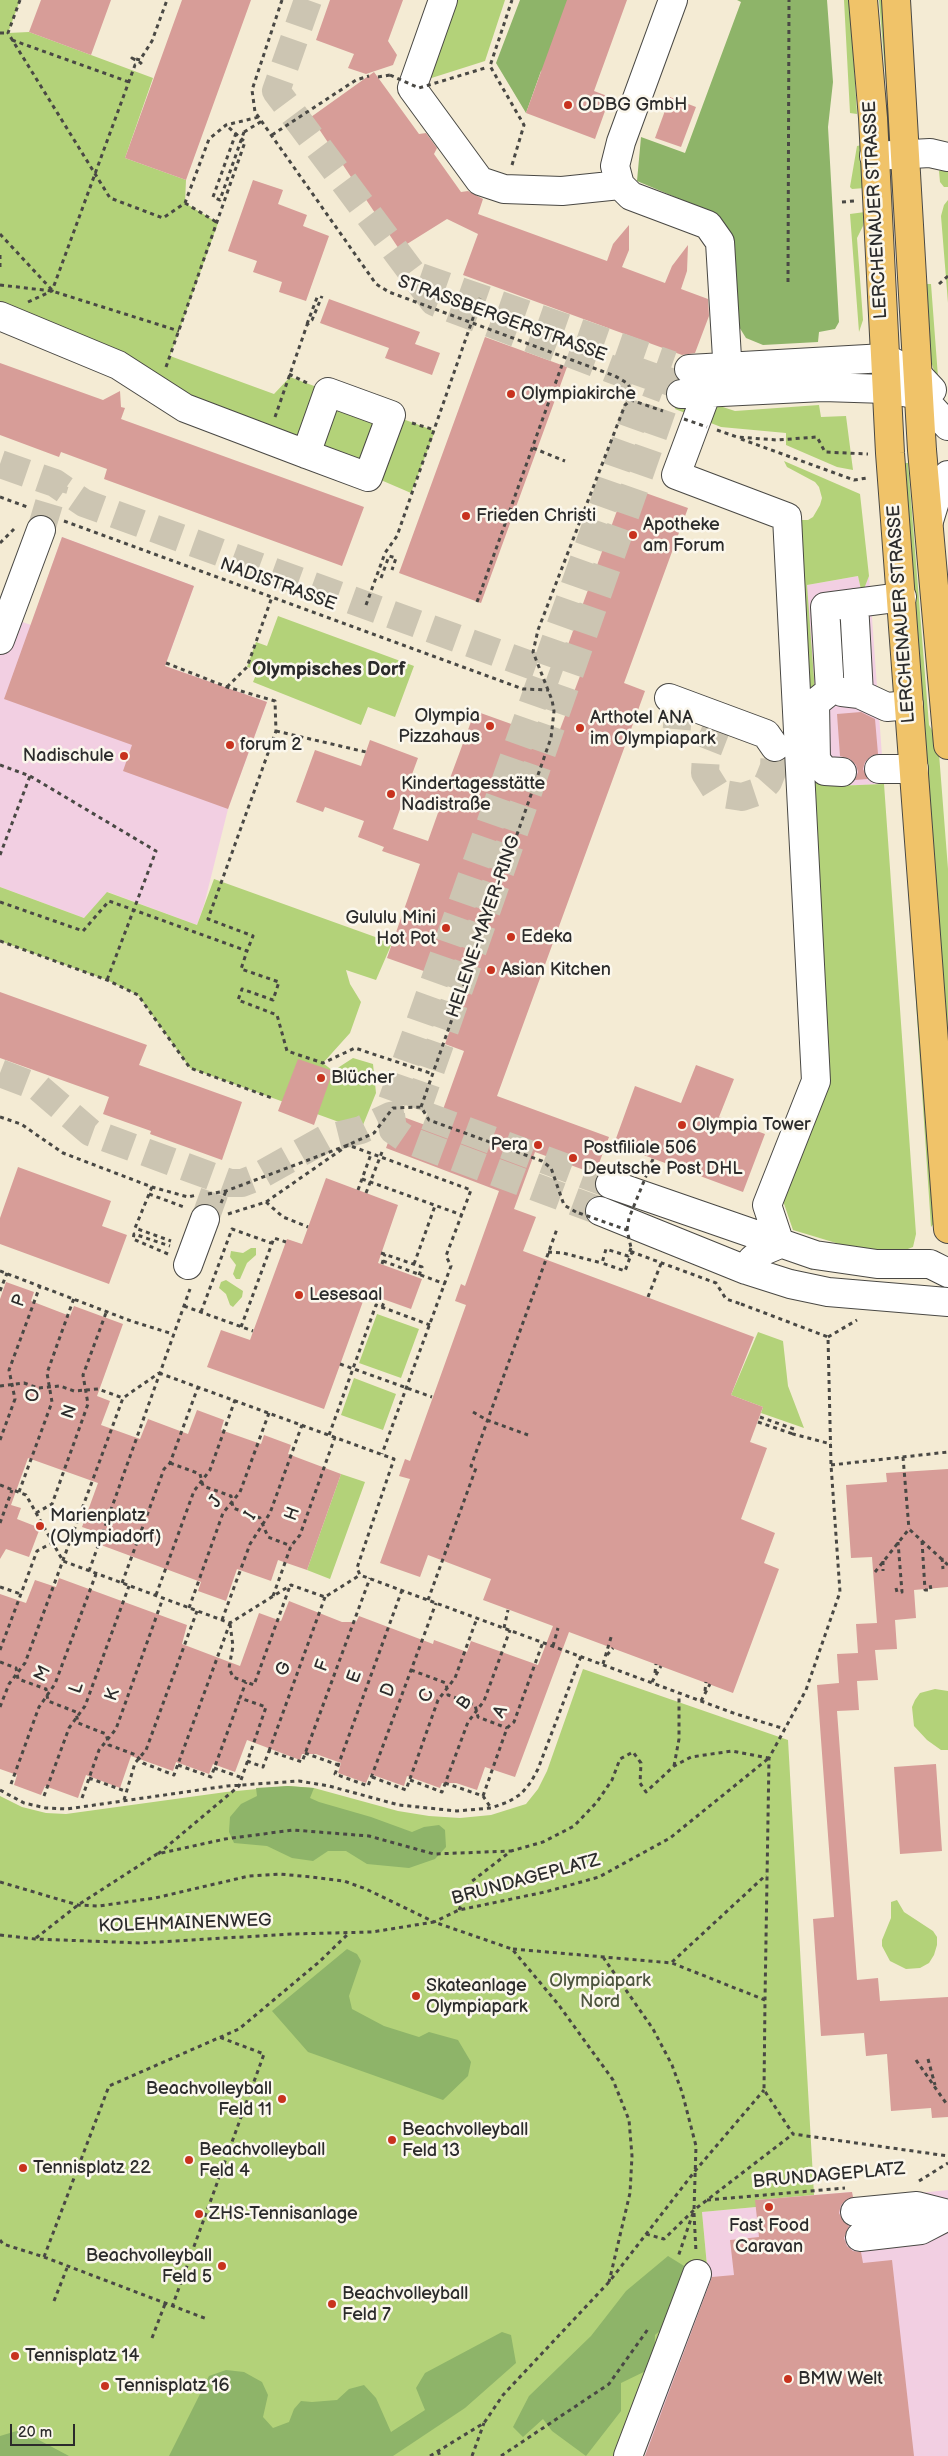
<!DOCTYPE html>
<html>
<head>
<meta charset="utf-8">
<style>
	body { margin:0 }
	#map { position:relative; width:948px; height:2456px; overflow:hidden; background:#f4ebd4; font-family:"Balsamiq Sans",sans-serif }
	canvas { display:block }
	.scale { position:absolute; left:10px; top:2424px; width:65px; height:22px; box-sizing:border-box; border:2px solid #2b2b2b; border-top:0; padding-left:6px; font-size:15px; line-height:18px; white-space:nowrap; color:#2b2b2b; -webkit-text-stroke:4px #fbf7ec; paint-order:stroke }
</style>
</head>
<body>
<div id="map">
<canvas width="948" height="2456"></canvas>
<div class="scale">20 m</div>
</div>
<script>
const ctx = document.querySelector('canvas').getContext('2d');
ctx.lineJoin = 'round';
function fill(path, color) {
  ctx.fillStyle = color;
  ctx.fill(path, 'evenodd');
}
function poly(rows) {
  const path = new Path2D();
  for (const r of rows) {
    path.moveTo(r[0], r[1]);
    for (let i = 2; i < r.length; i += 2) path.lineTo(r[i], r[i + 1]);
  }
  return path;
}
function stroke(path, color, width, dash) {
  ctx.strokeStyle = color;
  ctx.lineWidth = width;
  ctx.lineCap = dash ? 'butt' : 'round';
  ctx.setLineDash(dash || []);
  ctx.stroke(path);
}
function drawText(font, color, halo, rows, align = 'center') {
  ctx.font = font + ' "Balsamiq Sans",sans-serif';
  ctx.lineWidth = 5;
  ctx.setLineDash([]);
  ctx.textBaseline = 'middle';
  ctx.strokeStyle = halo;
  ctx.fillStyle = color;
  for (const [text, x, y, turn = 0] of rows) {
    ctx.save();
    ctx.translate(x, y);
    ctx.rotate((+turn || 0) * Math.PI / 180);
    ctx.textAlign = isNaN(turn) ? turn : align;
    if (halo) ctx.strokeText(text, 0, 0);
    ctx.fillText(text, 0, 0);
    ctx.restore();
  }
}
const built = poly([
	[62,537,194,586,165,666,267,702,228,809,204,905,197,925,108,892,84,918,0,887,0,614,31,625],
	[858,576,862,593,869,576,884,784,834,786,808,762,807,585],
	[948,2190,948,2456,644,2456,708,2277,702,2212,756,2207,755,2200,852,2192,853,2200]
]);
const green = poly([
	[0,0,20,0,8,33,29,32,153,78,125,158,186,180,185,203,218,223,170,356,274,394,290,377,435,431,411,493,0,316],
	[451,0,505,0,485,61,422,81],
	[844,0,850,0,857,114,850,113],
	[879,0,885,0,888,107],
	[862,145,865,188,852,189,850,187,857,146],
	[946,167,948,168,948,187,944,187,940,182,939,171],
	[948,200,948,303,941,216,944,205],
	[865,212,863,226,857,238,863,320,859,332,850,214],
	[925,284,931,284,938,377,936,377,931,361],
	[680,393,735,411,819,405,821,417,846,416,853,470,837,467,786,445,786,433,721,427,675,409],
	[784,461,860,494,869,576,862,594,858,576,807,585,815,692,809,700,800,520,808,520,813,517,820,505,822,498,819,487,815,482,787,467],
	[903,463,908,463,929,725,938,741,948,869,948,1067],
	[278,616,414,666,395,717,368,707,361,725,253,682,258,670,247,667,256,642,267,646],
	[808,762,834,786,884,784,916,1234,913,1247,900,1252,846,1246,793,1230,781,1195,811,1112],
	[901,777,935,1222,931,1227],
	[214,879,392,943,376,980,346,970,350,984,361,1002,350,1033,323,1063,333,1071,353,1058,373,1064,376,1093,361,1130,190,1068,138,995,107,980,0,941,0,887,84,918,107,892,197,925],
	[251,1248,256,1248,256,1255,247,1263,240,1279,236,1279,233,1274,236,1265,230,1257,231,1251,243,1253],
	[226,1280,243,1291,242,1297,233,1307,230,1305,226,1294,219,1288,221,1282],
	[377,1314,419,1329,401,1378,359,1363],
	[758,1332,783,1341,788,1386,804,1428,761,1413,763,1407,731,1395],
	[354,1378,396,1394,383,1430,341,1415],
	[341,1474,365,1482,330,1579,307,1570],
	[583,1669,788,1740,814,2195,756,2200,756,2207,702,2212,708,2277,644,2456,0,2456,0,1796,22,1807,46,1813,66,1814,226,1792,288,1786,314,1788,398,1811,429,1816,460,1818,491,1815,526,1804,538,1789,547,1771],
	[935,1689,948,1691,948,1750,941,1750,927,1740,914,1726,912,1707,915,1700,920,1693],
	[897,1900,904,1912,933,1931,937,1937,937,1945,934,1955,929,1963,920,1968,906,1969,890,1961,882,1946,882,1940,891,1918,891,1902]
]);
const forest = poly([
	[520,0,577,0,556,66,541,71,526,113,496,63],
	[737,0,827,0,833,82,828,127,839,322,835,329,819,332,818,342,763,345,746,338,736,322,713,213,637,181,641,137,685,153,741,2],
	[288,1786,314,1788,310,1798,319,1802,371,1817,412,1832,424,1827,439,1825,445,1830,446,1847,435,1859,409,1868,367,1864,346,1851,328,1851,313,1861,292,1858,267,1846,234,1843,229,1832,230,1817,241,1804,257,1796,256,1788],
	[347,1949,357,1954,361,1961,349,1996,352,2009,384,2026,419,2037,429,2032,458,2040,471,2062,468,2076,443,2100,308,2052,272,2011],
	[668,2256,697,2274,676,2317,655,2335,654,2367,621,2383,621,2411,586,2456,552,2431,543,2419,523,2437,513,2427,529,2396,591,2336,626,2291],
	[502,2332,511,2335,516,2363,465,2408,393,2456,169,2456,209,2376,226,2370,244,2372,262,2382,268,2395,263,2417,273,2428,289,2422,294,2409,301,2401,312,2402,337,2400,349,2389,364,2385,376,2398,391,2432,425,2410,416,2388,425,2373],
	[20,2430,69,2456,0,2456,0,2436]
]);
const building = poly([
	[41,0,111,0,91,55,29,32],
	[182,0,251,0,186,180,125,158],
	[330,0,403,0,388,41,397,55,393,65,366,74,348,68,354,54,316,40],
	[567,0,627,0,594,91,610,97,595,139,526,113],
	[374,72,419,134,426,133,437,148,434,154,461,192,468,191,483,199,478,214,607,261,613,244,629,225,629,250,622,267,665,283,672,266,688,245,687,271,681,289,708,299,709,316,695,353,682,355,463,275,478,234,447,219,399,249,311,117],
	[670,97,696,107,681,147,655,138],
	[253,180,283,190,278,204,307,215,303,226,329,236,306,301,279,292,282,282,253,272,257,261,228,251],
	[329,299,420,332,415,344,440,353,432,375,385,358,389,348,320,323],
	[485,337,567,367,481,603,399,573],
	[0,363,103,400,120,391,121,407,125,408,121,419,364,507,342,566,104,479,107,469,61,452,59,457,0,435],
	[626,486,688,508,624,683,645,691,497,1096,609,1137,595,1174,535,1152,514,1209,536,1217,523,1251,754,1337,731,1395,763,1407,750,1442,767,1448,741,1519,775,1533,764,1563,779,1569,733,1693,569,1632,515,1777,485,1767,477,1790,456,1783,442,1783,440,1788,407,1776,404,1786,370,1774,366,1783,338,1773,341,1763,316,1754,302,1754,300,1760,247,1740,235,1772,213,1764,209,1774,176,1762,173,1771,131,1756,120,1788,86,1775,78,1798,45,1786,41,1795,14,1785,17,1775,0,1769,0,1594,26,1603,35,1580,56,1587,59,1578,187,1625,182,1644,240,1666,259,1613,281,1621,289,1601,342,1622,356,1622,359,1616,433,1644,434,1640,467,1652,471,1641,538,1665,553,1626,483,1600,491,1579,428,1555,420,1577,380,1563,410,1479,399,1476,405,1459,410,1461,466,1305,455,1301,461,1284,465,1286,499,1191,386,1148,398,1115,436,1129,464,1051,445,1044,466,986,387,958,420,864,382,851,384,847,358,837,364,821,325,807,323,812,296,802,315,750,361,766,370,740,418,758,411,777,446,789,475,711,556,740,583,668,562,661],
	[404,798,439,810,428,841,393,829],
	[62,537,194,586,165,666,267,702,228,809,123,771,132,745,4,699],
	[861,712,875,719,878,754,871,756,865,762,863,769,868,779,855,780,858,772,856,765,850,759,840,756,837,714],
	[0,992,147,1045,139,1065,242,1102,222,1160,150,1134,151,1131,103,1114,109,1097,0,1058],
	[298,1059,333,1071,314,1125,278,1111],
	[696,1065,734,1079,719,1117,765,1134,743,1192,614,1144,635,1086,681,1103],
	[18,1167,111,1201,102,1226,127,1235,109,1284,0,1244,0,1218],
	[326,1178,398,1205,378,1263,422,1279,411,1309,366,1293,324,1409,207,1367,221,1330,250,1340,287,1239,302,1244],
	[6,1282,34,1292,31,1301,70,1316,74,1306,123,1324,97,1396,110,1401,101,1425,140,1439,148,1419,188,1434,197,1410,224,1420,221,1430,261,1444,264,1435,291,1445,288,1454,341,1474,307,1570,278,1560,271,1581,237,1569,226,1601,198,1591,201,1582,101,1545,105,1535,82,1527,98,1483,28,1458,11,1505,21,1508,17,1519,40,1528,29,1557,6,1549,0,1559,0,1299],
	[948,1469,948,1587,914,1590,916,1618,895,1620,897,1649,875,1650,878,1680,857,1681,859,1710,837,1711,857,1980,878,1978,880,2001,948,1997,948,2117,932,2118,931,2108,891,2111,887,2054,866,2056,864,2033,821,2036,813,1919,834,1917,817,1685,839,1683,837,1654,858,1653,856,1624,877,1623,872,1557,851,1558,846,1485,887,1482,886,1473],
	[936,1764,942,1851,900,1854,894,1767],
	[852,2192,853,2197,846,2200,841,2205,839,2213,843,2221,849,2226,844,2238,847,2246,853,2251,861,2252,863,2263,892,2260,914,2456,645,2456,712,2277,734,2275,730,2240,759,2237,755,2200]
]);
const minorTunnel = poly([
	[308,0,276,91,434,302,664,389],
	[420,277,672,365],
	[0,464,55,483,84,503,561,676],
	[41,530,55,483],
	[664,714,698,717,712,722],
	[718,724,706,755,705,773,715,789,724,794,742,797,760,791,768,782,774,767,775,747],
	[0,1073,39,1088,90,1132,230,1183,242,1183,255,1178,325,1139,361,1130,390,1116,407,1113],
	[610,1184,416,1112,677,367],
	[600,1211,406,1139,393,1130,390,1107,655,359],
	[205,1219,219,1180]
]);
const path = poly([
	[20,0,8,33,110,198,163,218,185,203,209,139,226,125,259,117],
	[282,0,252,90,255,112,376,284,389,292,615,376,627,383,633,392,631,400],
	[0,33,8,33],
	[12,40,129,82],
	[378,77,390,75],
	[244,132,262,121],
	[272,135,356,80,369,76],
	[512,165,524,125,490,66,512,0],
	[842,202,854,201],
	[185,203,218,223],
	[0,234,52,290],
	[0,255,0,269],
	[788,282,789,0],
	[939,284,948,276],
	[0,285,52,291,179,331],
	[28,302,52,291,135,65,141,63,132,58,140,60,152,41,167,0],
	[307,324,318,295],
	[166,367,245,142,226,125],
	[289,374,307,383],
	[275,417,307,325,312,320,322,296],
	[412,423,435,430],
	[717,430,737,437,777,440,817,437,825,452,868,454],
	[741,439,854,480,867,478],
	[533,448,565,461],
	[0,497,30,508],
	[64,521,523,689,549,690],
	[0,543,14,529],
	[381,578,389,556,396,558,392,570],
	[477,602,562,365],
	[366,605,385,553,397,536,480,298],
	[166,663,227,687,275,701,276,731,208,919,253,936,247,951],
	[227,687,247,667,272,597],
	[276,731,366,752],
	[0,765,30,776,156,851,107,980],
	[0,855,30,776],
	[0,902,83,931,109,901,247,951,241,969,279,982,273,1000,242,989,238,1000,277,1015,287,1051,323,1063,355,1048,433,1074],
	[0,941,107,980,138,995,190,1068,272,1098],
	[0,1117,21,1124,63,1153,152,1187,188,1197,197,1195],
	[362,1179,462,1215],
	[152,1187,135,1228,171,1241],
	[358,1190,371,1154],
	[149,1194,184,1207],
	[208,1194,226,1191,348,1145,374,1133,393,1108,421,1107],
	[266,1202,283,1217,308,1227],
	[221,1203,226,1191],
	[576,1212,564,1205,551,1168,542,1161,429,1120,421,1107,551,738,554,711,552,700,533,652,538,630,625,405,631,400,663,411],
	[228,1214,266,1202,348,1145,471,1190,446,1256,451,1266,382,1454],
	[631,1248,628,1256,606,1249,602,1263,625,1271,632,1252],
	[548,1252,563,1253,602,1263],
	[381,1253,422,1267,418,1278],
	[168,1254,133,1239,134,1234,170,1246],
	[383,1261,445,1284],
	[382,1264,385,1254],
	[414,1264,435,1206],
	[0,1271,131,1321,173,1334],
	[0,1291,7,1273],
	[648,1297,662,1261],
	[741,1304,828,1337,831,1465,840,1592,806,1690,769,1758,765,2000],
	[184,1306,253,1331],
	[382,1307,385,1300],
	[201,1312,232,1229,271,1243],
	[241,1327,274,1238,286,1242],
	[828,1337,857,1320],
	[340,1364,432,1397],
	[159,1373,394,1459,357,1568,360,1575,736,1714,785,1729],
	[0,1386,24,1383,38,1388,60,1386,74,1391,98,1389,123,1398],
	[473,1412,487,1420,528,1435],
	[760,1417,794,1429,793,1434,831,1444],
	[758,1422,793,1434],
	[329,1435,376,1305,430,1325],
	[0,1440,15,1399,9,1370,40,1286],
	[903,1457,909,1529],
	[170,1463,200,1474,203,1486,231,1496,233,1508,260,1518,268,1537,291,1546],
	[831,1465,948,1452],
	[0,1485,26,1495,63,1561,230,1623,291,1585,325,1597,360,1575],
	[19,1492,52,1402,47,1373,74,1298],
	[36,1513,52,1504,88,1404,83,1375,107,1310],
	[0,1523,12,1490],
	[922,1541,925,1590,931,1590,930,1584],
	[942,1558,943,1569],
	[883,1561,883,1571],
	[89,1571,190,1289],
	[875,1572,909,1529,948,1565],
	[122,1583,164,1469,170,1463,198,1387],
	[0,1587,21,1594],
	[896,1588,897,1592,902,1592,898,1542],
	[402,1590,335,1774,368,1786,436,1603],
	[156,1595,194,1491,210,1470,235,1400],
	[273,1596,291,1546,300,1535,335,1437],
	[428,1600,476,1468,471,1466,557,1229],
	[189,1608,223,1513,240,1492,269,1413],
	[222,1620,250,1544,270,1513,302,1425],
	[230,1624,233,1646,229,1668,233,1677,254,1685,290,1586],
	[504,1628,508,1610],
	[553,1646,558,1628],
	[0,1650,37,1551,52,1543],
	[607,1655,613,1648],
	[0,1662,16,1668,18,1679,46,1689,48,1701,76,1712,78,1723,106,1734,109,1745,136,1755,143,1763,174,1775,230,1623],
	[603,1664,612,1634],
	[411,1670,446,1683,448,1695,475,1705,478,1717,507,1728],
	[655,1673,656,1664],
	[652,1682,661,1666],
	[705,1691,706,1682],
	[701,1701,710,1684],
	[0,1707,9,1684,25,1663,123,1398,159,1373],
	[269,1751,325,1597],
	[305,1753,338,1765],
	[247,1761,263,1767,269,1751,302,1762,370,1578],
	[178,1765,211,1777,240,1698],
	[674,1766,679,1739,679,1693],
	[214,1768,240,1777],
	[372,1777,406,1790,438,1700,455,1678,477,1618],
	[89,1778,125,1791],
	[410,1780,442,1792,468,1722,484,1701,510,1630],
	[445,1783,483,1796,491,1808],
	[11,1784,39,1707,55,1684,96,1574],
	[0,1790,24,1803,46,1808,67,1809,227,1786,299,1781,329,1786,399,1805,457,1811,491,1808,508,1802,521,1794,531,1782,538,1769,581,1656],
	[44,1796,69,1728,85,1706,129,1586],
	[483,1796,507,1728,514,1722,543,1642],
	[82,1798,99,1750,116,1729,163,1598],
	[124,1800,135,1763,146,1750,197,1611],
	[158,1854,239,1786,266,1707,240,1698,246,1682],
	[0,1882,78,1905,99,1906,155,1898,249,1876,280,1874,312,1877,344,1881,366,1889,434,1922,459,1910,545,1892,599,1877,670,1838,769,1758],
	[459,1910,471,1882,511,1851,543,1842,574,1826,597,1802,612,1780,620,1759,633,1752,641,1763,640,1783,646,1792,674,1766,691,1757,732,1751,768,1758],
	[0,1935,35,1939,141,1943,292,1934,372,1932,434,1922,512,1949,558,2004,613,2080,629,2120,632,2156,630,2193,609,2282],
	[36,1938,78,1905,157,1854,225,1839,293,1830,369,1836,434,1854,511,1851],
	[513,1949,672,1963,765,2000,764,2090,793,2134,948,2156],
	[603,1957,653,2029,672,2065,682,2092,696,2146,694,2210,678,2257],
	[672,1962,766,1875],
	[928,2059,935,2085],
	[916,2060,948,2106],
	[919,2181,948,2163],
	[707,2200,845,2188],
	[694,2213,696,2252],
	[646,2234,664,2239,694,2210,793,2134],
	[0,2240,3,2244,44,2257,109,2086,239,2029,319,1962,349,1933],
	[44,2257,207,2319],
	[54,2301,67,2268],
	[172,2307,264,2054,219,2037],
	[152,2338,165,2304],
	[438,2451,440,2456],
	[430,2456,484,2423,503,2395,609,2282,695,2171,764,2090],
	[472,2456,484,2423],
	[501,2456,609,2384,648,2329]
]);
const minor = poly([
	[443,0,412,88,480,181,504,189,562,191,620,185],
	[673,0,621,142,615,166,620,185,631,196,708,225,720,242,729,391],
	[874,156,930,153,948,157],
	[0,316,118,365,185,408,306,454,368,477,391,415,328,392,306,454],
	[689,369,885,358,918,375,932,390],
	[707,392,676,475,787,517,816,1081,767,1205,780,1244,761,1252,752,1260,746,1270],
	[681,394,823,387,886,389,920,395,948,426],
	[929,521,937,495,948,475],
	[854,603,859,694],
	[0,640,41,530],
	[842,692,859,694,887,707,909,705],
	[669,698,766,734,775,747],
	[879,769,914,769],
	[842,772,825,771,816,760,815,703,830,691,825,607,902,597],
	[610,1184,815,1255,877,1264,930,1264,948,1273],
	[600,1211,746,1270,790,1284,828,1292,948,1302],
	[188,1265,205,1219],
	[855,2212,917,2206,948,2214],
	[860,2237,921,2230,948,2216],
	[628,2456,697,2274]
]);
const major = poly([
	[863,0,873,118,890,453,948,1229],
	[896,0,922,450,948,745]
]);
const pathBridge = poly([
	[390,75,419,88,485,68],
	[236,133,213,197,220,200,244,132],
	[684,419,707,427],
	[366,1193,382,1152],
	[579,1213,627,1230,632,1252,716,1283,726,1299,741,1304],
	[627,1230,629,1218,653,1159]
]);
const markers = [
	[568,105,5,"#c8321e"],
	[511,394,5,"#c8321e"],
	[466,516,5,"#c8321e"],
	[633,535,5,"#c8321e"],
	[490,726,5,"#c8321e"],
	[580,728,5,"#c8321e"],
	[230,745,5,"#c8321e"],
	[124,756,5,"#c8321e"],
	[391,794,5,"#c8321e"],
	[446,928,5,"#c8321e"],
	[511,937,5,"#c8321e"],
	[491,970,5,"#c8321e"],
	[321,1078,5,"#c8321e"],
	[682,1125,5,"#c8321e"],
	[538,1145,5,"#c8321e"],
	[573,1158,5,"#c8321e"],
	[299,1295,5,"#c8321e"],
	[40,1526,5,"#c8321e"],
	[416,1996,5,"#c8321e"],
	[282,2099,5,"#c8321e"],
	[392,2140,5,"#c8321e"],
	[189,2160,5,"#c8321e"],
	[23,2168,5,"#c8321e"],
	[769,2207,5,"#c8321e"],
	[199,2214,5,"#c8321e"],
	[222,2266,5,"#c8321e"],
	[332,2304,5,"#c8321e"],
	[15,2356,5,"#c8321e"],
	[788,2379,5,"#c8321e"],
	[105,2386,5,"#c8321e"]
];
const poiNames = [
	["ODBG GmbH",578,105],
	["Olympiakirche",521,394],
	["Frieden Christi",476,516],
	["Apotheke",643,525],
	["am Forum",643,546],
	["Olympia",480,716,"right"],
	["Pizzahaus",480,737,"right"],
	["Arthotel ANA",590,718],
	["im Olympiapark",590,739],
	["forum 2",240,745],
	["Nadischule",114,756,"right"],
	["Kindertagesstätte",401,784],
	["Nadistraße",401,805],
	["Gululu Mini",436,918,"right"],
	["Hot Pot",436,939,"right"],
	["Edeka",521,937],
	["Asian Kitchen",501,970],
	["Blücher",331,1078],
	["Olympia Tower",692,1125],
	["Pera",528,1145,"right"],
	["Postfiliale 506",583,1148],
	["Deutsche Post DHL",583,1169],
	["Lesesaal",309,1295],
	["Marienplatz",50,1516],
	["(Olympiadorf)",50,1537],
	["Skateanlage",426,1986],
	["Olympiapark",426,2007],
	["Beachvolleyball",272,2089,"right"],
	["Feld 11",272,2110,"right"],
	["Beachvolleyball",402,2130],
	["Feld 13",402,2151],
	["Beachvolleyball",199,2150],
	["Feld 4",199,2171],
	["Tennisplatz 22",33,2168],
	["ZHS-Tennisanlage",209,2214],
	["Fast Food",769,2226,"center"],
	["Caravan",769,2247,"center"],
	["Beachvolleyball",212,2256,"right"],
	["Feld 5",212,2277,"right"],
	["Beachvolleyball",342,2294],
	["Feld 7",342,2315],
	["Tennisplatz 14",25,2356],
	["BMW Welt",798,2379],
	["Tennisplatz 16",115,2386]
];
const streetNames = [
	["LERCHENAUER STRASSE",876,210,-93],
	["STRASSBERGERSTRASSE",502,319,20],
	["NADISTRASSE",278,585,20],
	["LERCHENAUER STRASSE",902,614,-94],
	["HELENE-MAYER-RING",484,927,-71],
	["P",20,1301,-70],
	["O",34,1395,-91],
	["N",70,1412,-72],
	["J",216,1502,-57],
	["H",293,1514,-70],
	["I",251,1516,-58],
	["F",323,1666,-70],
	["G",284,1669,-70],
	["M",43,1674,-64],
	["E",355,1677,-70],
	["L",77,1688,-70],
	["D",389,1690,-70],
	["K",113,1695,-70],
	["C",427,1696,-63],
	["B",465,1703,-54],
	["A",501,1712,-61],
	["BRUNDAGEPLATZ",526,1880,-15],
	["KOLEHMAINENWEG",185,1924,-2],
	["BRUNDAGEPLATZ",829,2176,-5]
];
const parkNames = [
	["Olympiapark",600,1981],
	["Nord",600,2002]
];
const neighbourhoodNames = [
	["Olympisches Dorf",329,670]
];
fill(built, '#f2cfe2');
fill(green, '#b3d279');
fill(forest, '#8eb469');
fill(building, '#d79d98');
stroke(minorTunnel, '#ccc5b2', 28, [28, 14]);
stroke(minor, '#494844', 30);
stroke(major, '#494844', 30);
stroke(path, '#494844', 3, [4, 4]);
stroke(minor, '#fff', 28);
stroke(major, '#f0c369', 28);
stroke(pathBridge, '#494844', 3, [4, 4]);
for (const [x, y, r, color] of markers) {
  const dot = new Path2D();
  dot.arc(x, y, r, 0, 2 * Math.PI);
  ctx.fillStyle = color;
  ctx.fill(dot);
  stroke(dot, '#fbf7ec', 2);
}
drawText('18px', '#2b2b2b', '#fbf7ec', poiNames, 'left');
drawText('18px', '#2b2b2b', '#fbf7ec', streetNames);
drawText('18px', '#4d553e', '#fbf7ec', parkNames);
drawText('bold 19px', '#2b2b2b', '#fbf7ec', neighbourhoodNames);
</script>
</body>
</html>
